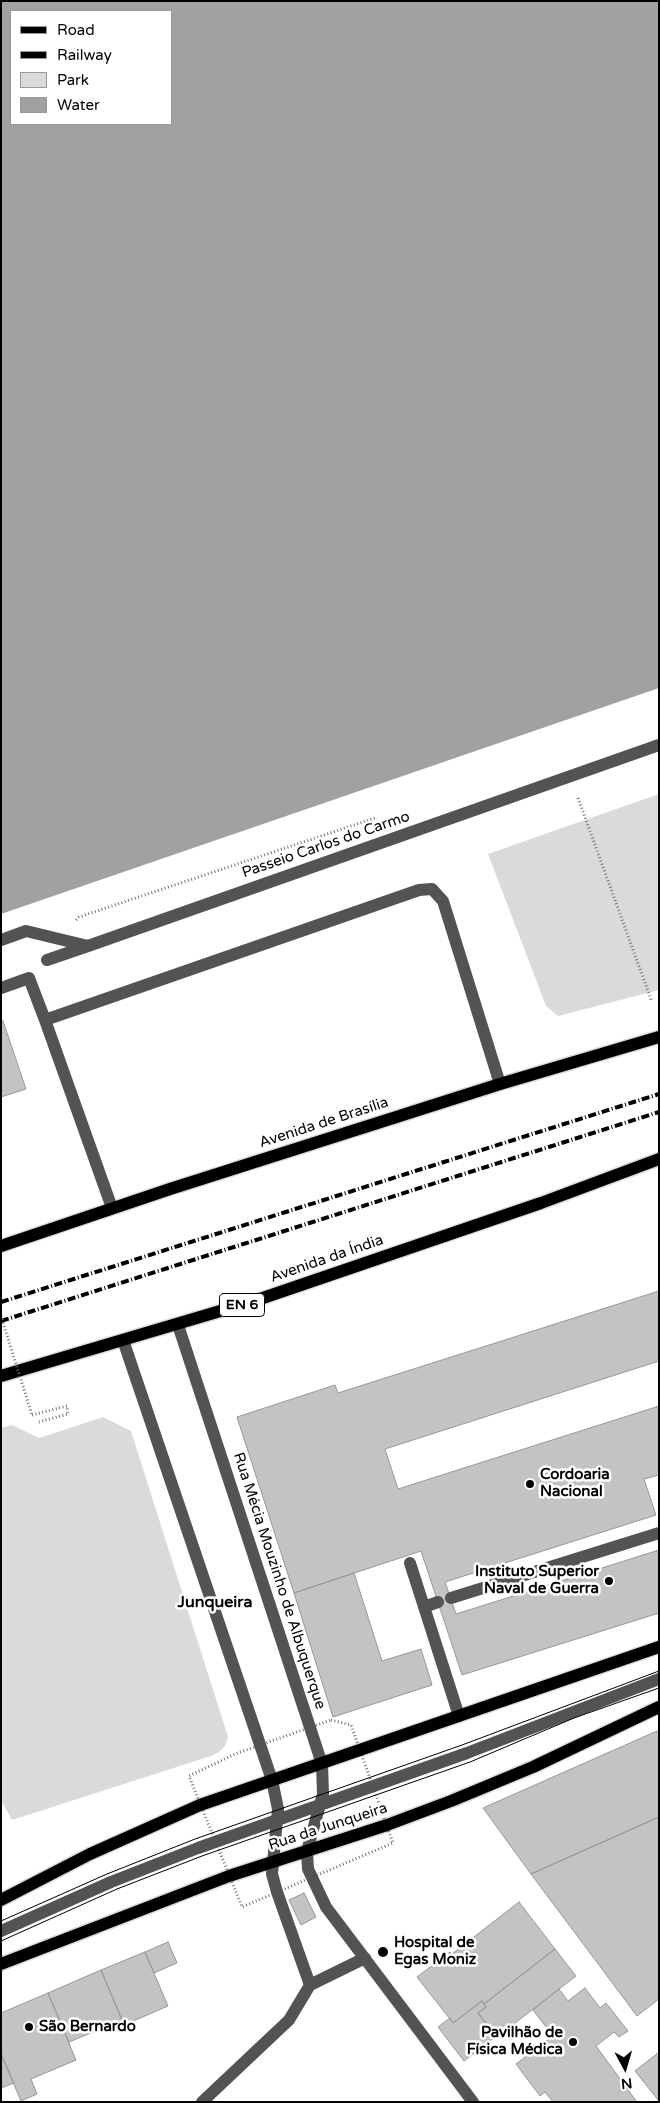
<!DOCTYPE html>
<html>
<head>
<meta charset="utf-8">
<style>
	body { margin:0 }
	#map { position:relative; width:660px; height:2103px; overflow:hidden; background:#fff; font-family:"Varela Round",sans-serif }
	canvas { display:block }
	.frame { position:absolute; inset:0; border:2px solid #000; pointer-events:none }
	.legend { position:absolute; left:10px; top:10px; width:162px; height:115px; box-sizing:border-box; background:#fff; border:1px solid #999; margin:0; padding:6px 9px; list-style:none; font-size:15px; color:#000 }
	.legend li { display:flex; align-items:center; gap:10px; height:25px }
	.legend b { width:25px; border:1px solid #999 }
	.north { position:absolute; left:600px; top:2043px; width:50px; height:50px; -webkit-text-stroke:4px #fff; paint-order:stroke; rotate:174deg; font-size:14px; font-weight:700; line-height:20px; text-align:center; color:#000 }
	.north::after { content:''; display:block; margin:auto; width:18px; height:22px; background:#000; clip-path:polygon(50% 0,100% 100%,50% 72%,0 100%) }
</style>
</head>
<body>
<div id="map">
<canvas width="660" height="2103"></canvas>
<div class="frame"></div>
<ul class="legend">
<li><b style="height:6px;background:#000"></b>Road</li>
<li><b style="height:6px;background:#000"></b>Railway</li>
<li><b style="height:14px;background:#dadada"></b>Park</li>
<li><b style="height:14px;background:#a1a1a1"></b>Water</li>
</ul>
<div class="north">N</div>
</div>
<script>
const ctx = document.querySelector('canvas').getContext('2d');
ctx.lineJoin = 'round';
function fill(path, color) {
  ctx.fillStyle = color;
  ctx.fill(path, 'evenodd');
}
function poly(rows) {
  const path = new Path2D();
  for (const r of rows) {
    path.moveTo(r[0], r[1]);
    for (let i = 2; i < r.length; i += 2) path.lineTo(r[i], r[i + 1]);
  }
  return path;
}
function stroke(path, color, width, dash) {
  ctx.strokeStyle = color;
  ctx.lineWidth = width;
  ctx.lineCap = dash ? 'butt' : 'round';
  ctx.setLineDash(dash || []);
  ctx.stroke(path);
}
function drawText(font, color, halo, rows, align = 'center') {
  ctx.font = font + ' "Varela Round",sans-serif';
  ctx.lineWidth = 5;
  ctx.setLineDash([]);
  ctx.textBaseline = 'middle';
  ctx.strokeStyle = halo;
  ctx.fillStyle = color;
  for (const [text, x, y, turn = 0] of rows) {
    ctx.save();
    ctx.translate(x, y);
    ctx.rotate((+turn || 0) * Math.PI / 180);
    ctx.textAlign = isNaN(turn) ? turn : align;
    if (halo) ctx.strokeText(text, 0, 0);
    ctx.fillText(text, 0, 0);
    ctx.restore();
  }
}
const green = poly([
	[659,794,659,990,558,1016,546,1006,488,854],
	[103,1417,131,1431,228,1737,225,1746,219,1752,211,1756,12,1820,1,1800,1,1428,12,1425,39,1438]
]);
const water = poly([
	[1,1,659,1,659,688,1,914],
	[11,11,171,11,171,124,11,124]
]);
const building = poly([
	[3,1021,26,1089,1,1097,1,1022,3,1021],
	[659,1291,659,1361,385,1449,398,1489,659,1406,659,1475,644,1479,656,1515,445,1582,456,1614,659,1550,659,1613,462,1675,421,1551,294,1593,237,1417,335,1385,338,1393,659,1291],
	[354,1573,382,1661,421,1649,432,1685,333,1717,294,1593,354,1573],
	[657,1731,659,1735,659,1817,531,1874,483,1808,657,1731],
	[659,1817,659,1999,637,2016,531,1874,659,1817],
	[304,1893,316,1917,301,1925,289,1900,304,1893],
	[519,1902,555,1949,484,2004,482,2001,453,2023,417,1977,450,1952,452,1954,519,1902],
	[168,1942,177,1963,154,1973,145,1952,168,1942],
	[555,1949,576,1976,497,2037,478,2013,486,2007,484,2004,555,1949],
	[145,1952,168,2006,124,2025,101,1970,145,1952],
	[101,1970,122,2020,69,2042,48,1993,101,1970],
	[585,1988,600,2008,606,2003,628,2031,619,2037,614,2032,596,2046,637,2102,553,2102,545,2092,540,2096,516,2064,553,2036,533,2010,559,1989,568,2001,585,1988],
	[48,1993,76,2060,31,2079,37,2094,21,2101,1,2054,1,2013,48,1993],
	[482,2001,486,2007,478,2013,496,2036,464,2061,438,2027,450,2018,453,2023,482,2001],
	[658,2053,659,2054,659,2101,635,2071,658,2053],
	[1,2054,14,2083,1,2088,1,2054]
]);
const path = poly([
	[578,798,652,1002],
	[76,920,79,917,375,818],
	[32,1415,67,1406,68,1414,39,1422],
	[331,1720,351,1725,393,1843,242,1907,189,1776,235,1754,331,1720]
]);
const minor = poly([
	[1,940,26,931,88,946,659,745],
	[47,960,88,946],
	[1,988,29,978,45,1020],
	[112,1208,45,1020,419,890,432,889,443,901,500,1084],
	[178,1325,322,1764,323,1794,307,1851,308,1869,326,1907,473,2102],
	[123,1340,272,1780,278,1809,272,1874,277,1892,310,1985],
	[410,1563,459,1716],
	[451,1598,659,1533],
	[424,1607,438,1602],
	[1,1931,111,1882,198,1848,467,1753,659,1679],
	[202,2102,289,2020,310,1985,365,1958]
]);
const major = poly([
	[1,1246,170,1189,500,1084,659,1037],
	[1,1376,254,1301,541,1203,659,1159],
	[1,1900,90,1854,200,1805,659,1647],
	[1,1964,229,1876,387,1825,451,1801,533,1767,659,1707]
]);
const tram = poly([
	[1,1921,107,1874,195,1839,462,1745,659,1671],
	[1,1941,117,1889,202,1856,470,1762,574,1718,659,1688]
]);
const rail = poly([
	[1,1302,659,1094],
	[1,1321,659,1112]
]);
const pathBridge = poly([
	[1,1316,32,1415]
]);
const markers = [
	[530,1484,5,"#000"],
	[609,1581,5,"#000"],
	[383,1952,6,"#000"],
	[29,2027,5,"#000"],
	[573,2042,5,"#000"]
];
const shields = [
	[242,1305,45]
];
const shieldNames = [
	["EN 6",242,1305]
];
const streetNames = [
	["Passeio Carlos do Carmo",326,845,-19],
	["Avenida de Brasília",324,1123,-18],
	["Avenida da Índia",327,1259,-19],
	["Rua Mécia Mouzinho de Albuquerque",279,1581,72],
	["Rua da Junqueira",328,1827,-18]
];
const poiNames = [
	["Cordoaria",540,1475],
	["Nacional",540,1492],
	["Instituto Superior",599,1572,"right"],
	["Naval de Guerra",599,1589,"right"],
	["Hospital de",394,1943],
	["Egas Moniz",394,1960],
	["São Bernardo",39,2027],
	["Pavilhão de",563,2033,"right"],
	["Física Médica",563,2050,"right"]
];
const neighbourhoodNames = [
	["Junqueira",215,1603]
];
fill(green, '#dadada');
fill(water, '#a1a1a1');
fill(building, '#c3c3c3');
stroke(building, '#979797', 1);
stroke(major, '#dbdbdb', 15);
stroke(path, '#757575', 3, [1, 2.5]);
stroke(minor, '#535353', 12);
stroke(major, '#000', 12);
stroke(tram, '#000', 1);
stroke(rail, '#000', 4, [8, 2.5, 1, 2.5]);
stroke(pathBridge, '#757575', 3, [1, 2.5]);
for (const [x, y, r, color] of markers) {
  const dot = new Path2D();
  dot.arc(x, y, r, 0, 2 * Math.PI);
  ctx.fillStyle = color;
  ctx.fill(dot);
  stroke(dot, '#fff', 2);
}
for (const [x, y, w] of shields) {
  const box = new Path2D();
  box.roundRect(x - w / 2, y - 11.5, w, 23, 4);
  ctx.fillStyle = '#fff';
  ctx.fill(box);
  stroke(box, '#000', 1);
}
drawText('bold 14px', '#000', null, shieldNames);
drawText('15px', '#000', '#fff', streetNames);
drawText('bold 15px', '#000', '#fff', poiNames, 'left');
drawText('bold 16px', '#000', '#fff', neighbourhoodNames);
</script>
</body>
</html>
